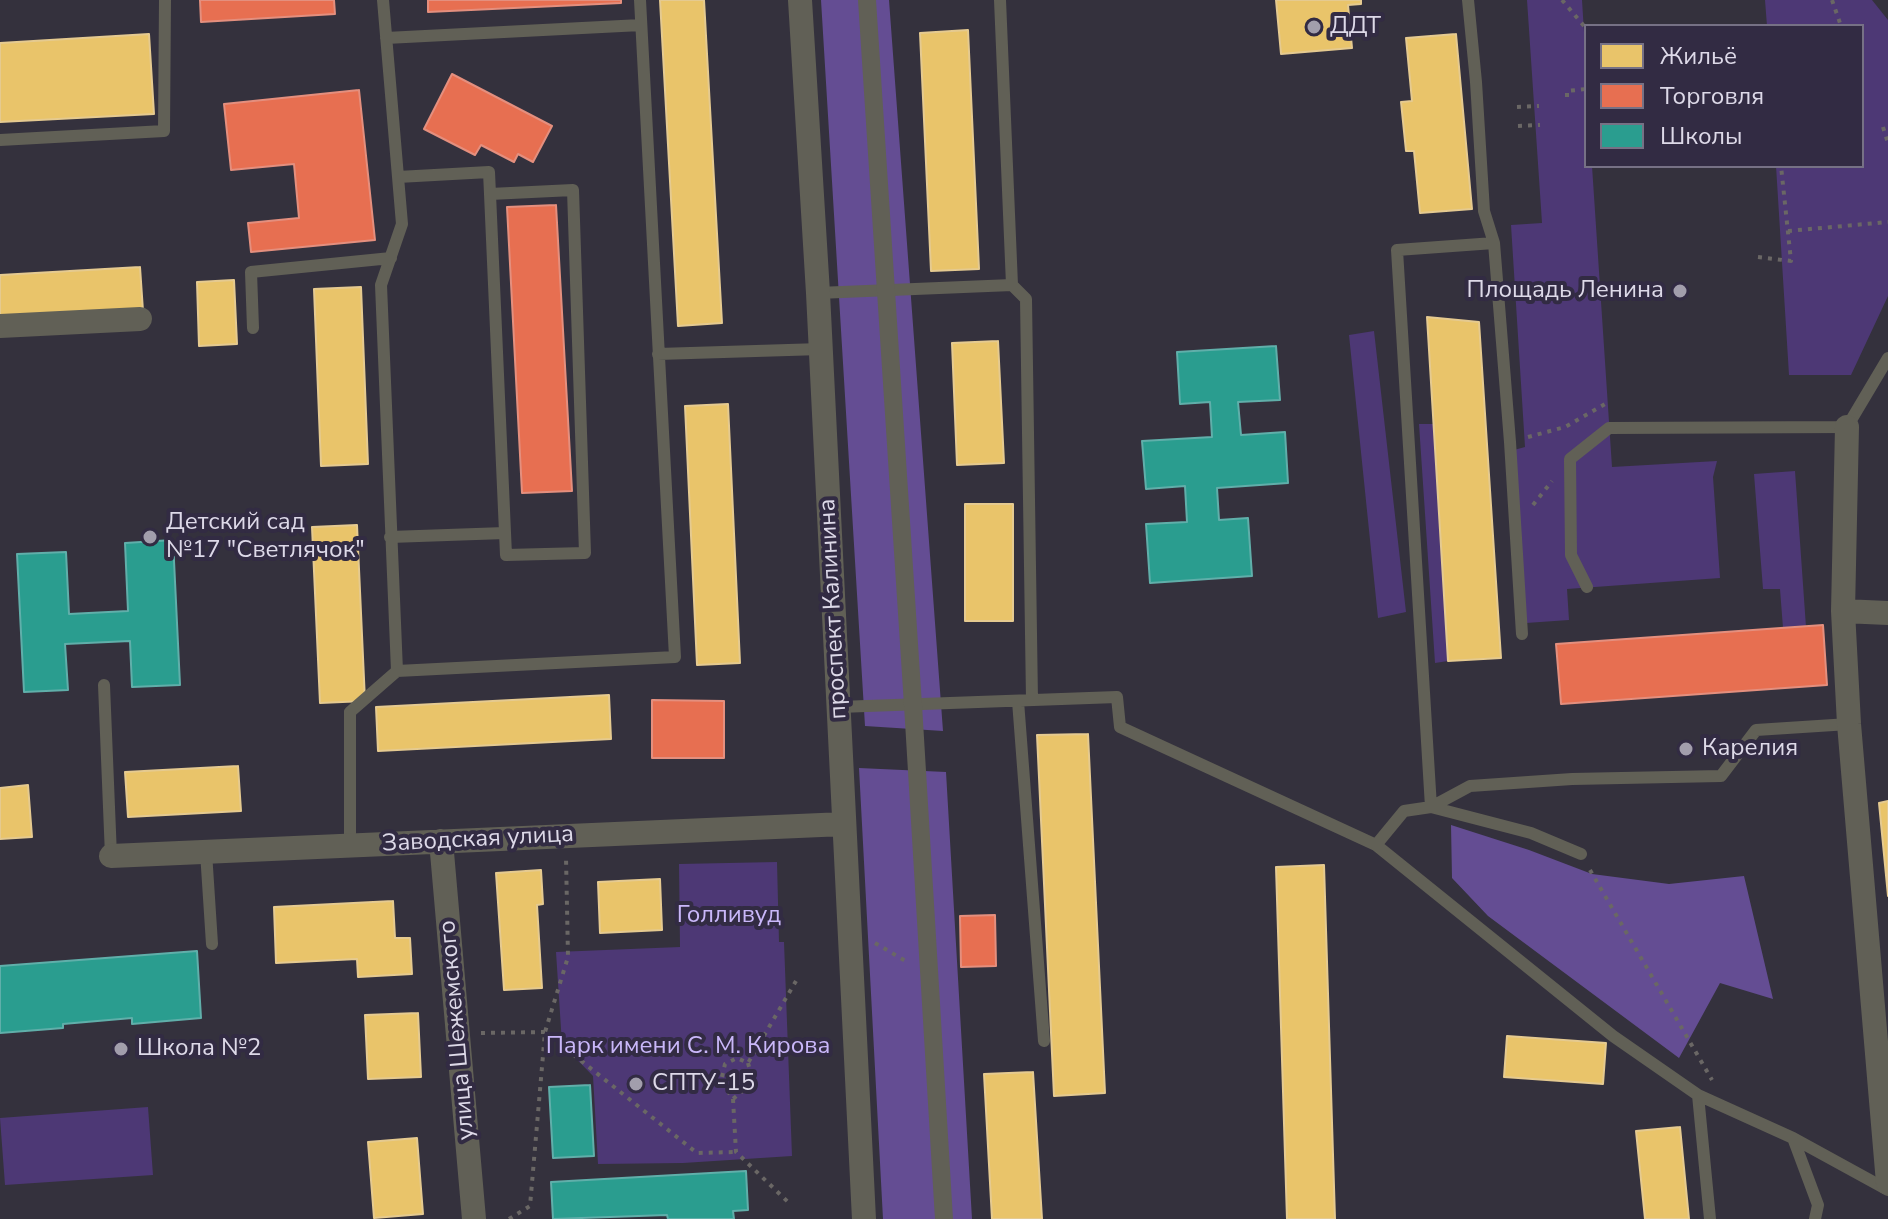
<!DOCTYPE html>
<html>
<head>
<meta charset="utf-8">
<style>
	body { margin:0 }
	#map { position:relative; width:1888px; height:1219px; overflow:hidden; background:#34313d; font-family:"Nunito Sans",sans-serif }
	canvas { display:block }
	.legend { position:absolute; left:1584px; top:24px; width:280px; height:144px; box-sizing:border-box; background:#322b43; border:2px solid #767185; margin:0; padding:10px 14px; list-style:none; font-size:24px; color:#ddd9e8 }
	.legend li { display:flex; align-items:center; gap:16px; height:40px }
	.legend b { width:40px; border:2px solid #767185 }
</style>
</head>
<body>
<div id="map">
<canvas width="1888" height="1219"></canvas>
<ul class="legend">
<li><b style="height:22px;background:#e9c46a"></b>Жильё</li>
<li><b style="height:22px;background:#e76f51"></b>Торговля</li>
<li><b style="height:22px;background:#2a9d8f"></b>Школы</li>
</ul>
</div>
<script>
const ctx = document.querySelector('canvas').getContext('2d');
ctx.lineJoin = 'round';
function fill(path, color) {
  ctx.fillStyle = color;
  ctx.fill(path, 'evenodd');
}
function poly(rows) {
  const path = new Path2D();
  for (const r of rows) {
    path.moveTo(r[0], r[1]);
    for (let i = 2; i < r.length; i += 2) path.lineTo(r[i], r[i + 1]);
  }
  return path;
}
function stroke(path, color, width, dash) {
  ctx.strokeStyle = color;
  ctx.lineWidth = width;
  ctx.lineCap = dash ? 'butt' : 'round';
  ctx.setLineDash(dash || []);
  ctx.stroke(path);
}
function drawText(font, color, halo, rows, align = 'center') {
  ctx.font = font + ' "Nunito Sans",sans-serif';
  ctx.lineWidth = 8;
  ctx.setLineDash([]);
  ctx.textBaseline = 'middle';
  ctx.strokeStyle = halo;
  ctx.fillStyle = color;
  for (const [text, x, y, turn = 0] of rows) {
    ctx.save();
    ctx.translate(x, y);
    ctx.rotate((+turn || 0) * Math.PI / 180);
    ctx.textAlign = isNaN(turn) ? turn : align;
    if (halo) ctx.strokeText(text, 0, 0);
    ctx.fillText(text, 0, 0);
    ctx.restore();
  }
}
const green = poly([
	[1527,0,1582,0,1586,64,1586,166,1592,166,1612,467,1717,461,1713,477,1720,578,1567,589,1569,620,1526,623,1514,450,1525,447,1511,225,1542,223],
	[1765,0,1872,0,1888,20,1888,296,1851,375,1789,375,1776,166,1862,166,1862,26,1767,26],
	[1374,331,1406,612,1378,618,1349,335],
	[1419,424,1434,424,1448,661,1435,663],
	[1795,471,1806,627,1783,628,1780,589,1763,589,1754,474],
	[777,862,779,942,784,942,792,1156,683,1163,598,1164,593,1076,562,1044,556,952,680,947,679,864],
	[148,1107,153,1175,5,1185,0,1118]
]);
const forest = poly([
	[821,0,889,0,943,731,865,726],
	[859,768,946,772,972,1219,883,1219],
	[1451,825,1529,850,1592,874,1669,884,1744,876,1773,999,1720,983,1679,1058,1488,916,1452,878]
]);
const homes = poly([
	[660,0,704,0,722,323,678,326,660,0],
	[1276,0,1361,0,1361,4,1348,5,1352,48,1281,54,1276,0],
	[968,30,979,269,931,271,920,33,968,30],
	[149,34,154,114,0,122,0,43,149,34],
	[1456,34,1472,209,1420,213,1414,151,1406,151,1401,102,1412,101,1406,38,1456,34],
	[140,267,143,311,0,319,0,275,140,267],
	[234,280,237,344,199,346,197,282,234,280],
	[361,287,368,464,321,466,314,289,361,287],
	[1427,317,1479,322,1501,658,1448,661,1427,317],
	[998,341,1004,463,957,465,952,343,998,341],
	[728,404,740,663,697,665,685,406,728,404],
	[965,504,1013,504,1013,621,965,621,965,504],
	[357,525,365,701,320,703,312,527,357,525],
	[609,695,611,739,378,751,376,707,609,695],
	[1088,734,1105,1093,1054,1096,1037,735,1088,734],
	[238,766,241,811,128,817,125,772,238,766],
	[28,785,32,837,0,839,0,788,28,785],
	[1888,801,1888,896,1879,803,1888,801],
	[1324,865,1335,1219,1287,1219,1276,867,1324,865],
	[541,870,543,904,537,905,542,988,504,990,496,873,541,870],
	[660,879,662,930,600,933,598,882,660,879],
	[393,901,395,938,410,938,412,974,358,977,357,959,276,963,274,907,393,901],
	[418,1013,421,1077,368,1079,365,1015,418,1013],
	[1507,1036,1606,1043,1603,1084,1504,1077,1507,1036],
	[1033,1072,1042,1219,992,1219,984,1074,1033,1072],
	[1680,1127,1689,1219,1645,1219,1636,1131,1680,1127],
	[417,1138,423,1214,374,1218,368,1142,417,1138]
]);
const shops = poly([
	[200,0,334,0,335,14,201,22,200,0],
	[428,0,621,0,621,3,428,12,428,0],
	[452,74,552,126,533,162,518,154,514,162,481,145,475,155,424,129,452,74],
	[359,90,375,240,251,252,248,223,299,218,294,164,231,170,224,104,359,90],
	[556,205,572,491,522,493,507,207,556,205],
	[1823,625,1827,685,1561,704,1556,644,1823,625],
	[652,700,724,701,724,758,652,758,652,700],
	[995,915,996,966,961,967,960,916,995,915]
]);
const schools = poly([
	[1276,346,1280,400,1238,402,1241,435,1285,432,1288,483,1217,488,1219,520,1248,518,1252,576,1150,583,1146,524,1187,522,1185,486,1146,489,1142,441,1212,437,1210,402,1180,404,1177,352,1276,346],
	[173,540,180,685,132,687,130,641,65,644,68,690,24,692,17,554,66,552,69,614,128,611,125,543,173,540],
	[197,951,201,1018,132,1024,132,1018,63,1024,63,1028,0,1033,0,966,197,951],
	[590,1085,594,1156,553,1158,549,1087,590,1085],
	[746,1171,748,1210,733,1211,734,1219,668,1219,667,1215,553,1219,551,1182,746,1171]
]);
const path = poly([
	[1562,0,1584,26],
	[1832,0,1841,26],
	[1567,97,1567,91,1586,89],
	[1517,107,1539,106],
	[1518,126,1540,125],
	[1883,127,1888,143],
	[1788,231,1888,222],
	[1758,257,1791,261,1781,166],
	[1528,437,1565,427,1607,403],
	[1533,505,1552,481],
	[1590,870,1712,1080],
	[875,943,909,963],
	[481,1033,545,1032,697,1153,736,1152],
	[748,1063,752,1078,746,1088,733,1099,721,1081,725,1064,737,1058,748,1063,796,981],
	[733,1099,736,1152,788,1202],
	[509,1219,530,1206,545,1032,568,957,566,857]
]);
const service = poly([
	[383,0,402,224,381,285,397,671,675,657,640,0],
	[1468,0,1476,82,1484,211,1494,243,1510,442,1522,634],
	[386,38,641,25],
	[0,140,164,131,165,0],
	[398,177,489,172,490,194,573,190,585,553,506,555,490,194],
	[1494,243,1397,250,1431,807,1470,786,1572,779,1721,776,1756,730,1849,724],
	[1012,285,1026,299,1032,700],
	[818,293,1012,285,1000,0],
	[253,328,251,272,391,258],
	[658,354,821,349],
	[390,537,505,533],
	[1587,587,1571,555,1570,459,1609,428,1847,427,1888,358],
	[104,685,111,856],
	[1018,701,1044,1041],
	[839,707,1117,697,1120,727,1376,845,1613,1036,1698,1095,1793,1138,1888,1190],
	[350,845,350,712,397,671],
	[1376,845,1404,811,1431,807,1531,833,1581,854],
	[206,852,212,944],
	[1698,1095,1710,1219],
	[1793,1138,1818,1205,1815,1219]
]);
const pedestrian = poly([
	[867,0,913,705,944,1219]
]);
const minor = poly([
	[800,0,818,293,864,1219],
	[0,326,140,319],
	[1847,427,1843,611,1849,724,1888,1183],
	[1843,611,1888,613],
	[441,841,474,1219],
	[111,856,844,824]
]);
const markers = [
	[1314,27,8,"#a29eac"],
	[1680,291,8,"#a29eac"],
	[150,537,8,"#a29eac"],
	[1686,749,8,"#a29eac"],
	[121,1049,8,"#a29eac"],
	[636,1084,8,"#a29eac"]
];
const poiNames = [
	["ДДТ",1330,27],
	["Площадь Ленина",1664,291,"right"],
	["Детский сад",166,523],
	["№17 \"Светлячок\"",166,551],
	["Карелия",1702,749],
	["Школа №2",137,1049],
	["СПТУ-15",652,1084]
];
const streetNames = [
	["проспект Калинина",834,609,-93],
	["Заводская улица",478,840,-3],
	["улица Шежемского",458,1030,-95]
];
const parkNames = [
	["Голливуд",729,916],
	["Парк имени С. М. Кирова",688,1047]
];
fill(green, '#4d3875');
fill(forest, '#644d93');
fill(homes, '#e9c46a');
stroke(homes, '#e5ca90', 2);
fill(shops, '#e76f51');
stroke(shops, '#e48f7e', 2);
fill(schools, '#2a9d8f');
stroke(schools, '#60afaa', 2);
stroke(path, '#6a6765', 4, [4, 6]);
stroke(service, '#616056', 12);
stroke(pedestrian, '#616056', 18);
stroke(minor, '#616056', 24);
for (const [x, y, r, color] of markers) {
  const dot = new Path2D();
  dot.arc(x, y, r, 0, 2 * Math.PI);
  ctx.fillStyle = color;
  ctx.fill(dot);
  stroke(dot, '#322b43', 3);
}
drawText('24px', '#ddd9e8', '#322b43', poiNames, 'left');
drawText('24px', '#ddd9e8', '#322b43', streetNames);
drawText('24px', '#c9b7f9', '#322b43', parkNames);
</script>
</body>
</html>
